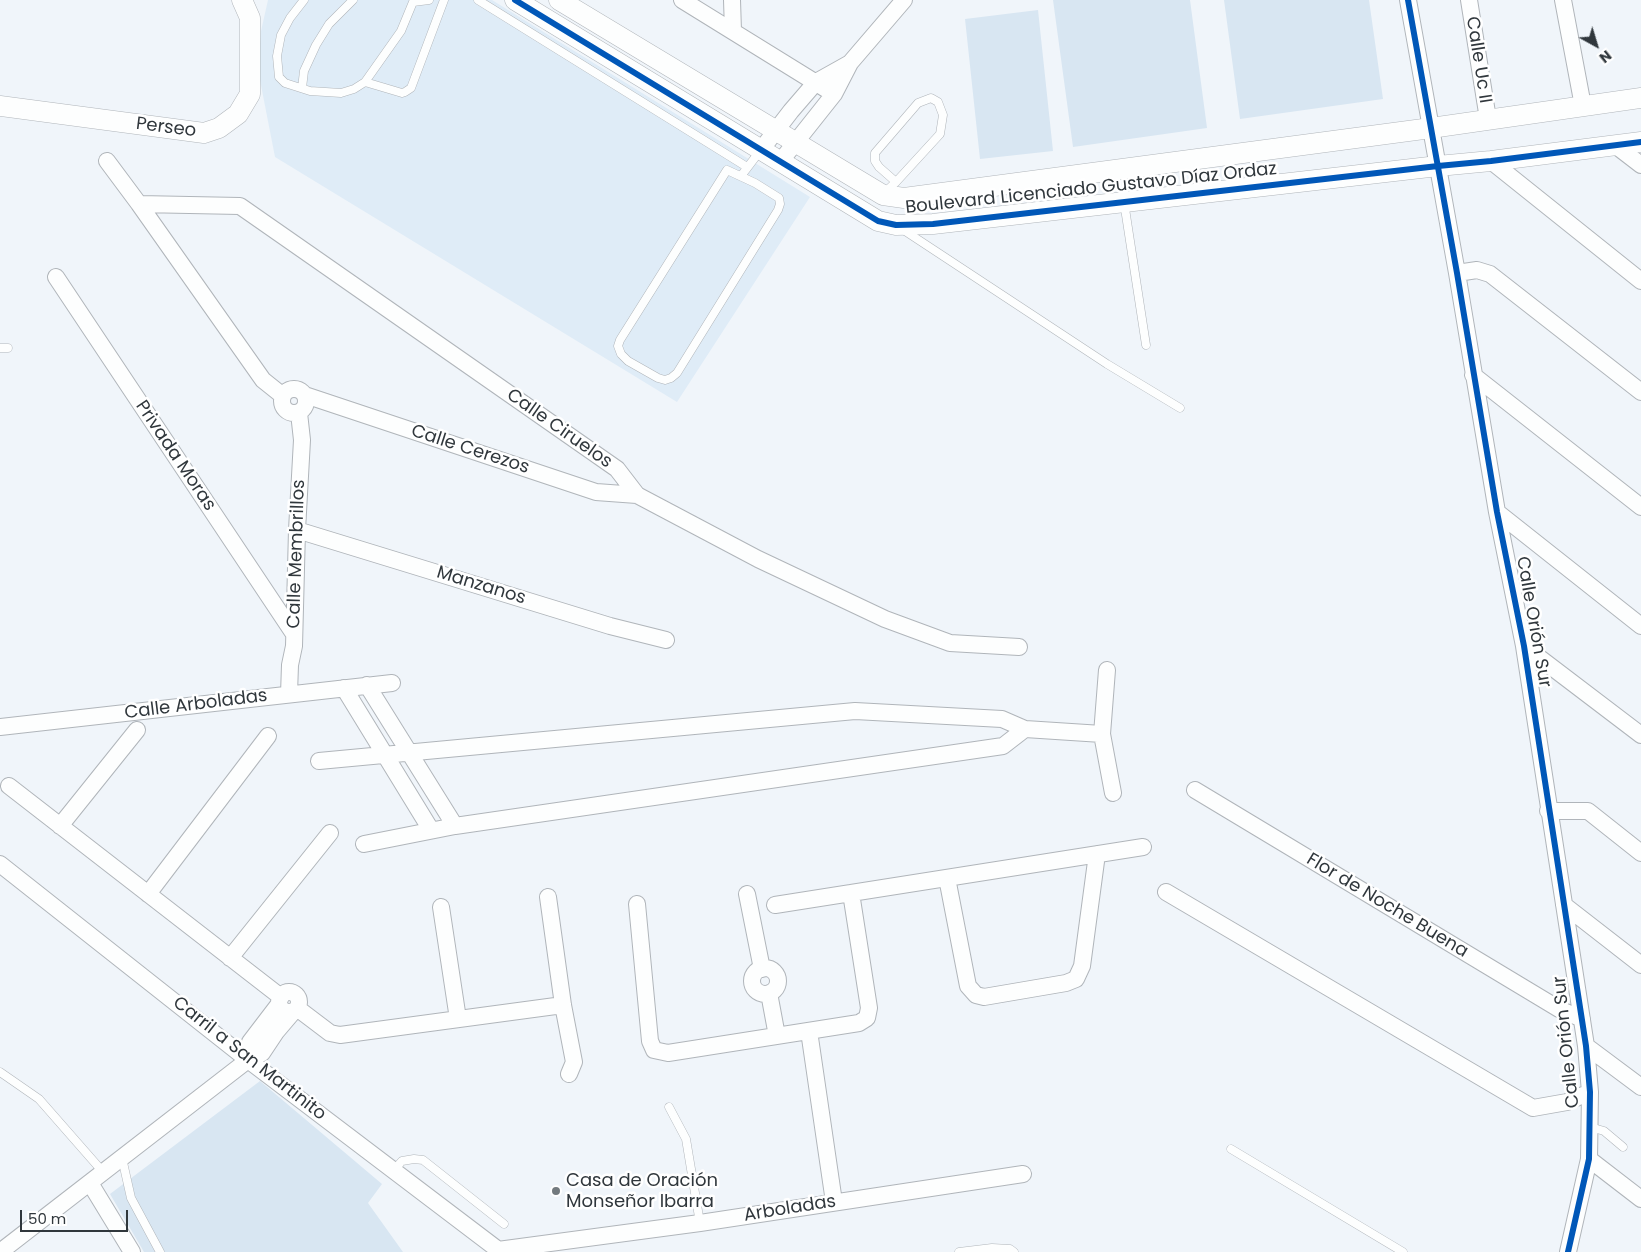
<!DOCTYPE html>
<html>
<head>
<meta charset="utf-8">
<style>
	body { margin:0 }
	#map { position:relative; width:1641px; height:1252px; overflow:hidden; background:#f0f5fa; font-family:Poppins,sans-serif }
	canvas { display:block }
	.north { position:absolute; left:1571px; top:20px; width:50px; height:50px; -webkit-text-stroke:4px #fff; paint-order:stroke; rotate:141deg; font-size:14px; font-weight:700; line-height:20px; text-align:center; color:#30373c }
	.north::after { content:''; display:block; margin:auto; width:18px; height:22px; background:#30373c; clip-path:polygon(50% 0,100% 100%,50% 72%,0 100%) }
	.scale { position:absolute; left:20px; top:1210px; width:108px; height:22px; box-sizing:border-box; border:2px solid #30373c; border-top:0; padding-left:6px; font-size:15px; line-height:18px; white-space:nowrap; color:#30373c; -webkit-text-stroke:4px #fff; paint-order:stroke }
</style>
</head>
<body>
<div id="map">
<canvas width="1641" height="1252"></canvas>
<div class="north">N</div>
<div class="scale">50 m</div>
</div>
<script>
const ctx = document.querySelector('canvas').getContext('2d');
ctx.lineJoin = 'round';
function fill(path, color) {
  ctx.fillStyle = color;
  ctx.fill(path, 'evenodd');
}
function poly(rows) {
  const path = new Path2D();
  for (const r of rows) {
    if (r.length === 3) {
      path.moveTo(r[0] + r[2], r[1]);
      path.arc(r[0], r[1], r[2], 0, 2 * Math.PI);
      continue;
    }
    path.moveTo(r[0], r[1]);
    for (let i = 2; i < r.length; i += 2) path.lineTo(r[i], r[i + 1]);
  }
  return path;
}
function stroke(path, color, width, dash) {
  ctx.strokeStyle = color;
  ctx.lineWidth = width;
  ctx.lineCap = dash ? 'butt' : 'round';
  ctx.setLineDash(dash || []);
  ctx.stroke(path);
}
function drawText(font, color, halo, rows, align = 'center') {
  ctx.font = font + ' Poppins,sans-serif';
  ctx.lineWidth = 5;
  ctx.setLineDash([]);
  ctx.textBaseline = 'middle';
  ctx.strokeStyle = halo;
  ctx.fillStyle = color;
  for (const [text, x, y, turn = 0] of rows) {
    ctx.save();
    ctx.translate(x, y);
    ctx.rotate((+turn || 0) * Math.PI / 180);
    ctx.textAlign = isNaN(turn) ? turn : align;
    if (halo) ctx.strokeText(text, 0, 0);
    ctx.fillText(text, 0, 0);
    ctx.restore();
  }
}
const built = poly([
	[268,0,492,0,810,197,677,402,275,157,258,70,261,31]
]);
const green = poly([
	[1053,0,1190,0,1207,128,1073,147],
	[1224,0,1369,0,1383,99,1240,119],
	[1038,10,1053,151,980,159,965,19],
	[260,1081,382,1184,368,1203,403,1252,144,1252,110,1194]
]);
const service = poly([
	[304,0,290,18,281,35,277,56,279,77,285,83,310,91,341,93,354,89,365,82,401,31,413,2,429,0],
	[478,0,747,167],
	[365,82,402,93,405,92,411,88,444,0],
	[302,88,304,71,316,45,329,24,353,0],
	[727,170,755,183,779,198,780,204,778,210,677,373,671,378,665,380,658,378,628,361,621,354,618,346,620,340,727,170],
	[741,176,760,151],
	[884,193,896,182,940,134,943,115,938,102,931,98,918,103,875,153,875,161,879,167,896,182],
	[1124,202,1146,345],
	[902,229,1107,364,1180,408],
	[0,348,8,348],
	[0,1072,39,1099,103,1172],
	[669,1107,686,1139,700,1223],
	[1590,1127,1604,1131,1623,1147],
	[1231,1149,1403,1252],
	[122,1158,131,1198,160,1252],
	[394,1170,402,1161,414,1159,423,1160,504,1224],
	[959,1252,992,1248,1010,1249,1014,1252]
]);
const minor = poly([
	[682,0,834,94],
	[732,0,733,31],
	[1408,0,1457,273,1497,512,1524,646,1586,1046,1590,1092,1589,1159,1568,1252],
	[1469,0,1488,119],
	[1563,0,1583,106],
	[1615,145,1641,165],
	[761,150,791,111,816,82,850,63],
	[107,161,139,204,263,380,283,396],
	[1491,161,1641,281],
	[780,162,834,94,850,63,904,0],
	[139,204,240,206,617,469,637,495,758,559,885,619,950,643,1019,647],
	[1457,273,1477,270,1490,274,1641,392],
	[56,277,294,634],
	[1473,375,1641,507],
	[294,401,12],
	[305,395,596,492,637,495],
	[1497,512,1641,626],
	[297,530,610,626,666,640],
	[1524,646,1641,735],
	[1107,670,1102,734,1113,793],
	[367,685,455,826],
	[344,688,431,830],
	[289,694,290,665,294,646,297,530,302,440,299,413],
	[0,727,392,683],
	[319,761,855,711,1002,719,1025,729,1102,734],
	[9,786,281,997],
	[1195,790,1559,1009,1582,1019],
	[1548,811,1588,811,1641,853],
	[60,826,137,730],
	[364,844,455,826,1003,746,1025,729],
	[0,864,248,1060,501,1252],
	[947,878,968,986,976,995,984,997,1066,983,1076,979,1082,966,1097,854],
	[1166,892,1533,1108,1567,1102,1590,1092],
	[148,894,268,736],
	[747,894,762,969],
	[548,897,563,1005,574,1062,569,1074],
	[637,904,650,1041,654,1050,668,1053,859,1023,867,1018,869,1008,851,893],
	[775,905,1143,847],
	[1564,905,1641,965],
	[441,907,458,1019],
	[230,958,330,833],
	[765,981,13],
	[289,1002,10],
	[769,993,777,1036],
	[297,1008,330,1033,340,1035,563,1005],
	[809,1031,834,1202],
	[1586,1046,1641,1087],
	[248,1060,250,1042,279,1004],
	[1589,1159,1641,1199],
	[90,1183,132,1252],
	[498,1250,700,1223,1023,1174],
	[0,1252,248,1060,262,1053,276,1032,293,1012]
]);
const tertiary = poly([
	[515,0,878,221,896,225,933,224,1438,166,1491,161,1641,142],
	[559,0,883,195,904,198,1431,128,1641,98],
	[0,106,204,133,219,128,238,114,250,94,250,18,242,0]
]);
const cycleway = poly([
	[515,0,878,221,896,225,933,224,1438,166,1491,161,1641,142],
	[1408,0,1457,273,1497,512,1524,646,1586,1046,1590,1092,1589,1159,1568,1252]
]);
const markers = [
	[556,1191,5,"#737a7e"]
];
const streetNames = [
	["Calle Uc II",1478,60,81],
	["Perseo",166,128,7],
	["Boulevard Licenciado Gustavo Díaz Ordaz",1091,189,-6],
	["Calle Ciruelos",559,429,35],
	["Calle Cerezos",470,450,18],
	["Privada Moras",175,456,56],
	["Calle Membrillos",297,554,-88],
	["Manzanos",481,586,17],
	["Calle Orión Sur",1533,622,80],
	["Calle Arboladas",196,705,-7],
	["Flor de Noche Buena",1387,906,31],
	["Calle Orión Sur",1567,1042,-96],
	["Carril a San Martinito",249,1059,38],
	["Arboladas",790,1209,-9]
];
const poiNames = [
	["Casa de Oración",566,1181],
	["Monseñor Ibarra",566,1202]
];
fill(built, '#dfecf7');
fill(green, '#d8e6f2');
stroke(service, '#b0b5ba', 9);
stroke(minor, '#b0b5ba', 18);
stroke(tertiary, '#b0b5ba', 21);
stroke(service, '#fdfefe', 8);
stroke(minor, '#fdfefe', 16);
stroke(tertiary, '#fdfefe', 20);
stroke(cycleway, '#0057b8', 6);
for (const [x, y, r, color] of markers) {
  const dot = new Path2D();
  dot.arc(x, y, r, 0, 2 * Math.PI);
  ctx.fillStyle = color;
  ctx.fill(dot);
  stroke(dot, '#fff', 2);
}
drawText('18px', '#30373c', '#fff', streetNames);
drawText('18px', '#30373c', '#fff', poiNames, 'left');
</script>
</body>
</html>
